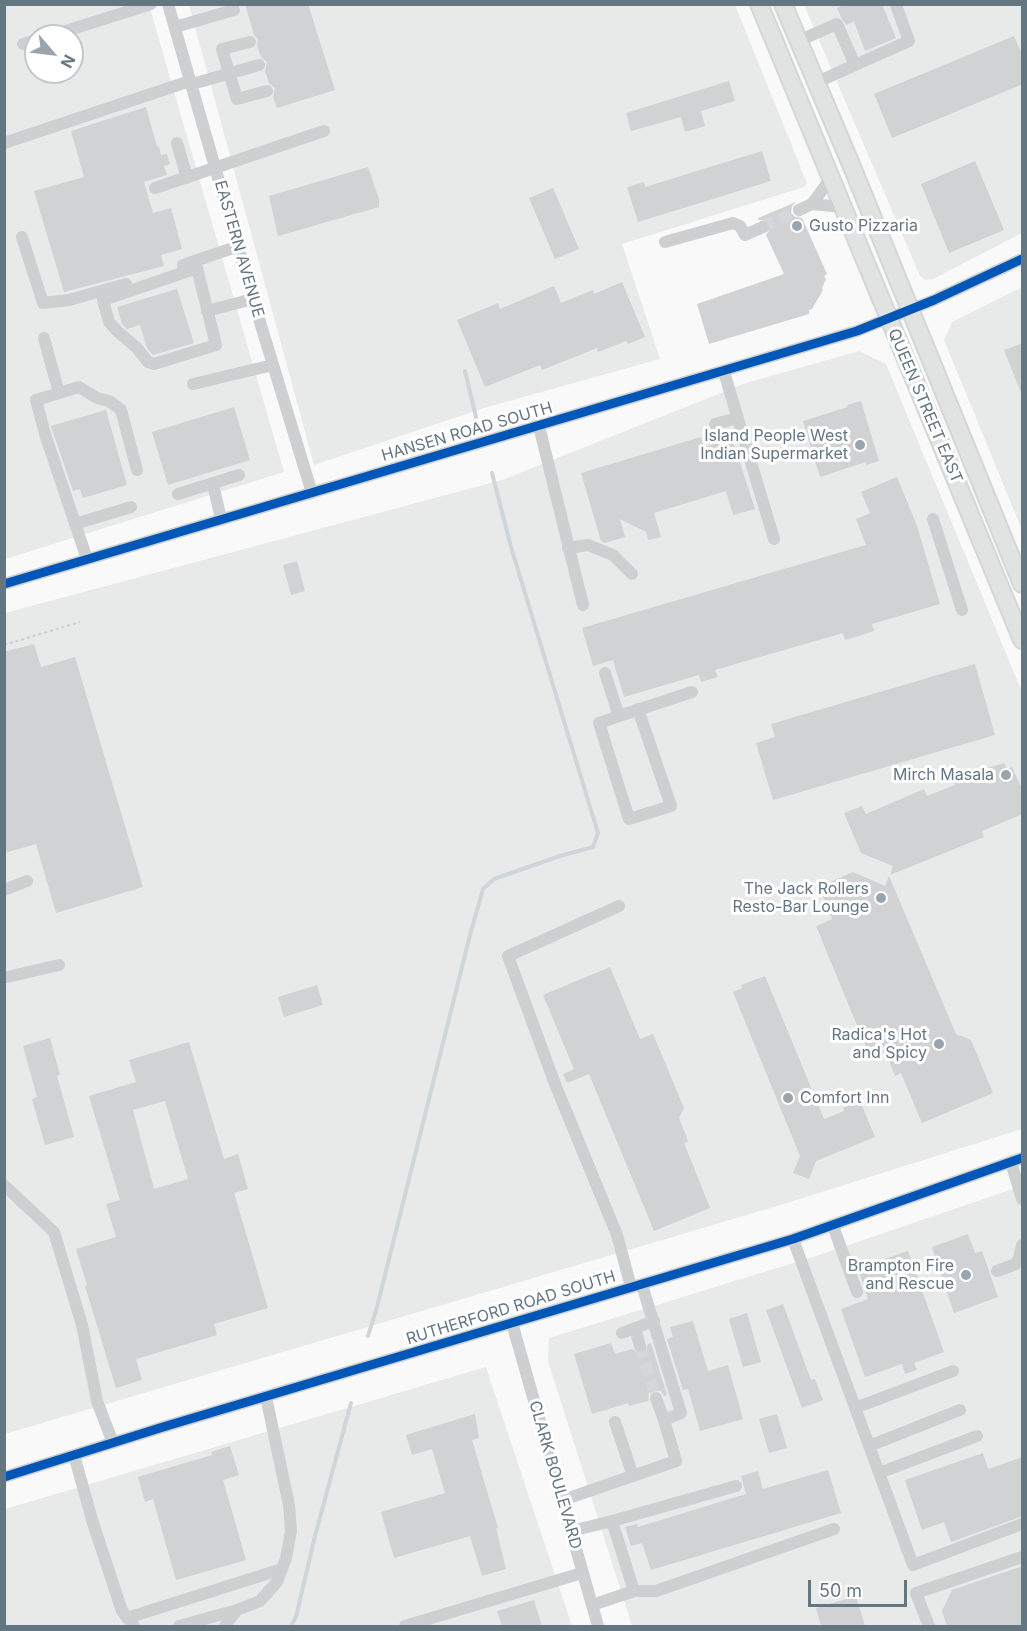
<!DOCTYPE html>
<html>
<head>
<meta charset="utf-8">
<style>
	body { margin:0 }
	#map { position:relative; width:1027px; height:1631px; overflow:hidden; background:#f9f9f9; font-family:Inter,sans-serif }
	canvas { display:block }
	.frame { position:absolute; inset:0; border:6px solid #657683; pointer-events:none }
	.north { position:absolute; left:24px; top:24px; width:60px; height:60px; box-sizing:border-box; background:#fff; border:2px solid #c1c8cd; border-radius:50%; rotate:118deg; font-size:16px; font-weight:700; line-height:24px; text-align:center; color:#657683 }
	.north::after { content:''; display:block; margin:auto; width:21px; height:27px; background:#99a4ac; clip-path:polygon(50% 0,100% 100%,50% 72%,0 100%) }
	.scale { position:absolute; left:808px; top:1580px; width:99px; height:27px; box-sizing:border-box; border:3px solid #657683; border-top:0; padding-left:8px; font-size:18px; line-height:21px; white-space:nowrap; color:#657683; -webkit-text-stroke:4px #fff; paint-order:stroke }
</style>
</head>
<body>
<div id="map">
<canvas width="1027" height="1631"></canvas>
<div class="frame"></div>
<div class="north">N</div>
<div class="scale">50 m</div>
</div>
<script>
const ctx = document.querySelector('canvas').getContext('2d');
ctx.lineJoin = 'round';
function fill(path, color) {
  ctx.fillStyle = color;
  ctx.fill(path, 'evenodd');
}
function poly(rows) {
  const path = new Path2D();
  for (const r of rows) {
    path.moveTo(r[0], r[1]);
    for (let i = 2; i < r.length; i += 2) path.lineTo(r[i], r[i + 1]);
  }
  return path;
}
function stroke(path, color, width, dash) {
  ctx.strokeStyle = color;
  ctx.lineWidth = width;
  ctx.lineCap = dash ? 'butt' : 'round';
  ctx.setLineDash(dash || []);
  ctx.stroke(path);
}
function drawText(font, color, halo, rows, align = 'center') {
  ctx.font = font + ' Inter,sans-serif';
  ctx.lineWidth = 6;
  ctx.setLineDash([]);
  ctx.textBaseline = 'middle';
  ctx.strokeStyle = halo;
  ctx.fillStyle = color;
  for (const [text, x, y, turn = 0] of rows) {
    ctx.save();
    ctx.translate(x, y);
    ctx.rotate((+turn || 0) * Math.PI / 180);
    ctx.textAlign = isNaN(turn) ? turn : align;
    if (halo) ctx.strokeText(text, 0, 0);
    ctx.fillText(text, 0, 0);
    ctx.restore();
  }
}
const built = poly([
	[5,5,149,5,284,472,5,559],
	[36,36,72,36,72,72,36,72],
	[189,5,735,5,807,183,804,187,622,244,660,359,484,408,314,465],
	[804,5,1022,5,1022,233,933,279,925,280,920,276],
	[1022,287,1022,530,944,340,952,322],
	[859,351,886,364,1022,692,1022,1129,774,1207,5,1434,5,613,502,480,746,383],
	[1022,1186,1022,1626,632,1626,548,1361,549,1338,813,1257],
	[486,1367,572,1626,5,1626,5,1509]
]);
const stream = poly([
	[465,371,476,417],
	[368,1336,377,1307,470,935,483,889,494,879,560,856,593,847,598,833,511,547,492,473],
	[291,1626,296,1617,315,1536,351,1403]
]);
const building = poly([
	[245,4,308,4,335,90,277,108,273,97,275,88,269,83,265,71,267,62,261,57,257,46,258,39,254,35],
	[845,4,882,4,896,38,865,51,854,21,846,25,841,17,837,8],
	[1014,36,1023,57,1023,84,892,138,874,94],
	[729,81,735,101,701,111,705,126,685,132,681,117,631,131,626,113],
	[146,107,157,147,159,146,161,155,167,154,170,164,164,166,167,175,144,182,153,213,171,208,182,249,161,255,164,266,64,292,34,191,84,177,71,131],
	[762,151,771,181,638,222,627,187,644,182,645,187],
	[975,161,1004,230,949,253,921,184],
	[368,167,379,199,379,207,278,236,269,196],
	[553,188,579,249,555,259,529,198],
	[796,202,792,206,791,213,795,217,802,218,827,274,824,276,826,279,822,288,823,290,812,309,809,310,809,314,709,344,697,304,784,274,766,235,771,228,770,223,767,220,759,220,758,218],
	[622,282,645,337,628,344,626,341,598,352,597,348,542,370,540,365,485,387,457,320,498,303,500,309,554,286,561,303,593,290,594,294],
	[177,289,194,343,153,355,147,348,140,325,127,329,122,324,117,307],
	[1023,343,1023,395,1022,395,1004,350],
	[861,401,879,461,866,465,866,462,820,477,803,421,848,407,847,405],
	[234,407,250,460,168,485,152,432],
	[106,410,127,485,83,498,80,489,73,491,51,426],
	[701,437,704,447,732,438,755,509,733,515,726,491,654,513,661,537,648,540,646,532,620,519,625,537,605,543,601,541,581,473],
	[897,477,917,526,940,604,872,624,874,631,845,640,843,633,715,670,718,677,701,682,699,675,624,697,613,660,593,666,582,628,866,545,856,519,870,513,861,492],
	[297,561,305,591,291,595,283,565],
	[34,644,41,667,75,657,143,887,56,913,36,844,4,853,4,652],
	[975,664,995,735,773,800,756,743,775,737,771,724],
	[1004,763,1007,769,1012,767,1023,791,1023,814,982,831,984,837,890,875,893,866,861,853,844,813,862,806,866,814,924,789,927,796,955,785,954,778],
	[853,872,885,886,889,876,956,1034,971,1040,993,1093,922,1123,901,1073,895,1076,886,1053,871,1059,816,926,832,919,819,887],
	[610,967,640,1039,653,1034,684,1108,679,1118,688,1141,684,1143,710,1208,654,1231,589,1074,567,1083,563,1074,574,1069,543,995],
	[765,976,824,1119,844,1111,843,1108,860,1101,875,1137,816,1161,809,1179,793,1173,800,1156,733,992,742,988,741,985],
	[317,985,323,1005,284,1017,278,997],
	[50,1038,60,1075,57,1076,74,1137,45,1145,32,1099,37,1097,23,1046],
	[189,1042,224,1159,238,1154,248,1189,234,1193,268,1308,214,1324,217,1335,136,1359,142,1380,116,1388,85,1286,87,1285,76,1249,116,1237,106,1204,120,1200,89,1096,136,1082,129,1060],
	[165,1101,188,1179,154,1189,133,1110],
	[968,1234,975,1253,982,1251,998,1297,954,1313,932,1247],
	[908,1251,944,1352,914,1363,917,1370,905,1374,902,1364,865,1377,841,1309,868,1299,858,1268],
	[783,1304,811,1380,815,1379,823,1400,802,1408,766,1310],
	[747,1313,761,1362,743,1367,729,1319],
	[693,1321,708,1371,728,1365,743,1419,700,1431,688,1389,683,1390,667,1339,673,1337,670,1327],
	[611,1343,615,1354,632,1349,639,1354,645,1352,648,1344,651,1343,667,1395,664,1396,661,1391,654,1390,649,1393,648,1401,629,1406,628,1403,592,1414,574,1354],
	[475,1414,479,1438,472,1440,498,1528,496,1528,506,1569,482,1576,470,1536,394,1558,381,1512,445,1493,432,1449,412,1455,406,1435],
	[777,1414,787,1448,769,1453,759,1419],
	[230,1446,239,1475,223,1480,246,1560,176,1580,153,1499,145,1502,138,1477,212,1455,211,1452],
	[983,1453,988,1469,1023,1457,1023,1516,951,1542,944,1522,922,1530,905,1480],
	[828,1470,841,1513,651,1570,642,1543,631,1546,625,1527,637,1524,638,1527,746,1494,741,1476,758,1471,763,1489],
	[1023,1566,1023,1621,1020,1626,947,1626,942,1611,952,1590],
	[856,1596,865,1626,821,1626,816,1608],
	[534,1600,542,1626,502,1626,497,1611]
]);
const minorTunnel = poly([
	[763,227,799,210],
	[640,1346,656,1398]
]);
const path = poly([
	[4,645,80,622]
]);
const minor = poly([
	[168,4,253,299,312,493],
	[175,27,234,10],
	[50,36,151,4],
	[798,41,837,24,855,65,815,83],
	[250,42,222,49,237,99,267,91],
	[23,44,36,40],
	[855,65,909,41,896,5],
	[192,84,259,65],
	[4,143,190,81],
	[177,143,187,178],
	[155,188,324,131],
	[812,204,831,178],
	[799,210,812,204,842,207],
	[22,237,43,303,69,300,126,284],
	[665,242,733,223,740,226,745,235,763,227],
	[183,265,239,246],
	[197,268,216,345,154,364,148,362,137,348,117,331,109,322,103,300,197,268],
	[207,311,253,299],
	[44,338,59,393],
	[724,372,774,539],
	[193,384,273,365],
	[715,424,737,418],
	[539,426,583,605],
	[213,484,221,519],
	[178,494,239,475],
	[933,519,962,610],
	[75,524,131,507],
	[568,548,588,545,613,555,632,574],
	[87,559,45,434,36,400,79,387,97,398,109,401,116,406,121,410,137,470],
	[4,584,857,331,934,300,1022,259],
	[605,673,619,716,692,692],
	[619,716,599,723,629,819,671,806,638,709],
	[4,890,27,881],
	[619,906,508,956,555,1084,617,1235,631,1287],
	[7,977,59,965],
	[1011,1162,1022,1199],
	[4,1185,54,1232,82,1325,97,1401,113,1443],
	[833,1226,857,1292],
	[793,1239,913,1565,1022,1524],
	[997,1271,1016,1264,1019,1258,1022,1245],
	[512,1323,598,1626],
	[635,1328,640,1346],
	[622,1333,654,1321],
	[656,1398,664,1420],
	[855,1408,953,1371],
	[615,1422,633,1476],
	[869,1446,960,1410],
	[74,1455,93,1523,122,1611,134,1626],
	[879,1473,977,1436],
	[4,1477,163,1427,793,1239,1022,1158],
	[563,1500,676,1461,664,1420,681,1413,642,1285],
	[612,1521,736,1486],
	[571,1531,612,1521,634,1591,592,1605],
	[634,1591,656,1591,834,1529],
	[127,1618,282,1569],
	[179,1626,237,1610,260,1601,277,1582,286,1558,291,1531,289,1505,266,1397],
	[225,1626,237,1610],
	[405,1626,582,1573],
	[929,1626,916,1593,1022,1557]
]);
const major = poly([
	[759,4,1022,640],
	[783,4,850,162,1022,584]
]);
const cycleway = poly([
	[4,584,857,331,934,300,1022,259],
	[4,1477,163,1427,793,1239,1022,1158]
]);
const markers = [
	[797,226,6,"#99a4ac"],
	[860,445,6,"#99a4ac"],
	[1006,775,6,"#99a4ac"],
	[881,898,6,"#99a4ac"],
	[939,1044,6,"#99a4ac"],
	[788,1098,6,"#99a4ac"],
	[966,1275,6,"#99a4ac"]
];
const poiNames = [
	["Gusto Pizzaria",809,226,"left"],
	["Island People West",848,436],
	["Indian Supermarket",848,454],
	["Mirch Masala",994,775],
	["The Jack Rollers",869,889],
	["Resto-Bar Lounge",869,907],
	["Radica's Hot",927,1035],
	["and Spicy",927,1053],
	["Comfort Inn",800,1098,"left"],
	["Brampton Fire",954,1266],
	["and Rescue",954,1284]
];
const streetNames = [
	["EASTERN AVENUE",239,249,74],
	["QUEEN STREET EAST",925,406,67],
	["HANSEN ROAD SOUTH",467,432,-16],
	["RUTHERFORD ROAD SOUTH",511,1308,-17],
	["CLARK BOULEVARD",555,1475,74]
];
fill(built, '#e8e9e9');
stroke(stream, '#ced6d9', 4);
fill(building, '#d0d2d3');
stroke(minorTunnel, '#d4d8dc', 12, [12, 6]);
stroke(major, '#d5d6d7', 20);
stroke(path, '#cbcccd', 2, [3, 3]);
stroke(minor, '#cecfd0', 12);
stroke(major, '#e1e2e2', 16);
stroke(cycleway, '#0057b8', 9);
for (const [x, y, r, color] of markers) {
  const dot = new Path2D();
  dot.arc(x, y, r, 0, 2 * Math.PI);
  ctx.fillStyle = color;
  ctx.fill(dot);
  stroke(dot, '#fff', 2);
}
drawText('16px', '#657683', '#fff', poiNames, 'right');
drawText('16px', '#657683', '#fff', streetNames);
</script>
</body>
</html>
